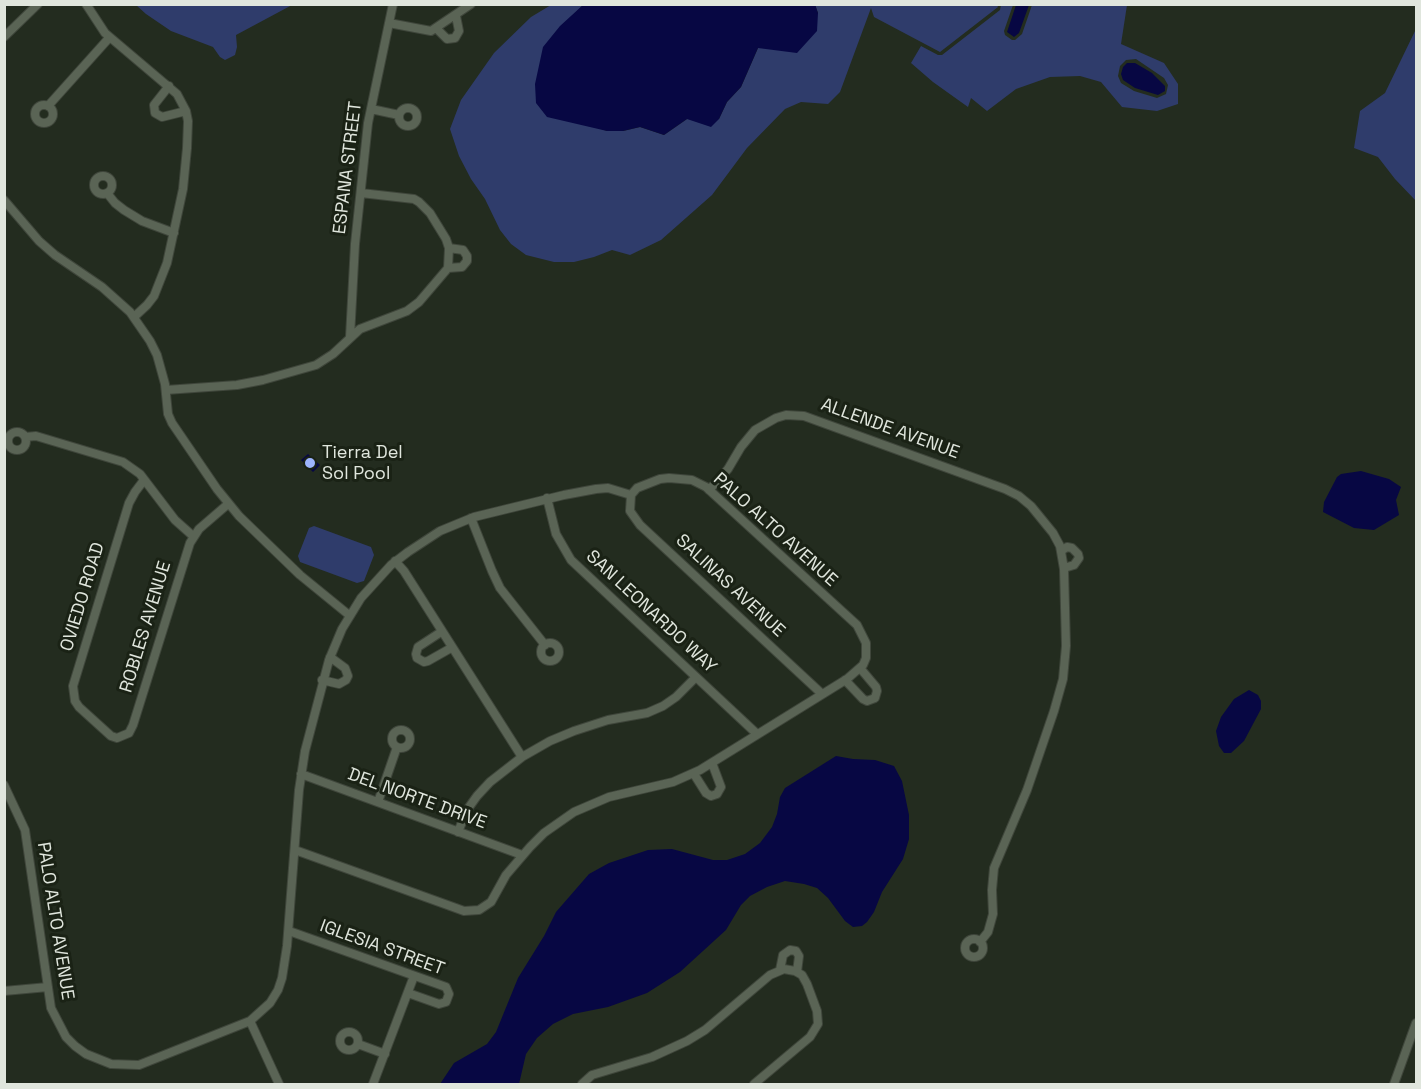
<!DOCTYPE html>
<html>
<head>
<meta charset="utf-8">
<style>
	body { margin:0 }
	#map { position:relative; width:1421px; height:1089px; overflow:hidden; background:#232c1f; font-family:"Space Grotesk",sans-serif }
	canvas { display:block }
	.frame { position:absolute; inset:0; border:6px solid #e0e6dd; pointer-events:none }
</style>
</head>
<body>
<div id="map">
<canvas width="1421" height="1089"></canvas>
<div class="frame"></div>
</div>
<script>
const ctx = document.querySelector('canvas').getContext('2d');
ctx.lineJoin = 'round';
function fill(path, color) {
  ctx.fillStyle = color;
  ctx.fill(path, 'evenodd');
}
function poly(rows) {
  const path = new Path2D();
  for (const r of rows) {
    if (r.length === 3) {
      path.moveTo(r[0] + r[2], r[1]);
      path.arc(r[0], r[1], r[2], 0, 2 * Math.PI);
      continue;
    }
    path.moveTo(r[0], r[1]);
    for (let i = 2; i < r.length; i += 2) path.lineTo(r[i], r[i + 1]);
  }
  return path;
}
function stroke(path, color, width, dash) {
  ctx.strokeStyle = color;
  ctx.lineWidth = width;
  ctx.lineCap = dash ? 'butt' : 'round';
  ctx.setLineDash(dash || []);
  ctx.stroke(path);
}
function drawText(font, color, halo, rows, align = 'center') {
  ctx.font = font + ' "Space Grotesk",sans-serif';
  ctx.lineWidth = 6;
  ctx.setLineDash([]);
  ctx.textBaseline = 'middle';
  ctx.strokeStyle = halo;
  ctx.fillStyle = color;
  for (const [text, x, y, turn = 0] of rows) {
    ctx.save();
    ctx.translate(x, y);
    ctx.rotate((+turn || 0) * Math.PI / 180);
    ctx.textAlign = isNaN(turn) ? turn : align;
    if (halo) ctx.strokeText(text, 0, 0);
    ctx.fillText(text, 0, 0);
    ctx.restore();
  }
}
const green = poly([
	[136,5,292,5,236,35,237,47,235,55,225,60,220,57,213,47,171,31,146,14],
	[551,5,583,5,577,11,598,128,607,131,623,131,640,127,664,135,687,119,719,119,727,102,741,87,758,48,818,13,815,5,997,5,998,7,940,52,874,17,871,8,840,92,828,104,801,102,785,109,747,148,712,195,661,240,630,255,612,250,594,257,574,262,554,262,526,255,511,244,500,230,485,199,471,179,459,156,450,129,461,100,494,53,531,17],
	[1001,5,1013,5,1004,31,1005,35,1012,40,1015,40,1022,34,1032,5,1127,5,1121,44,1164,63,1178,84,1178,104,1157,111,1122,107,1101,82,1080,76,1050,77,1016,89,987,111,971,98,968,107,933,82,911,63,921,46,938,55,942,55,1000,10],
	[1136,59,1164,78,1168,85,1166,94,1157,98,1134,91,1121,83,1118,76,1120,66,1126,60],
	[1416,29,1416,201,1395,179,1378,157,1354,148,1360,111,1385,93],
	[314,526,371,547,374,555,364,581,357,583,300,562,298,556,309,528]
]);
const water = poly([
	[815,4,818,13,817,31,797,53,758,48,741,87,727,102,719,119,711,127,687,119,664,135,640,127,623,131,607,131,547,117,536,103,535,84,543,47,560,26,583,5],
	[1016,5,1029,5,1019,33,1014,37,1007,32],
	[1127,63,1135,63,1152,73,1165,86,1165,91,1158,95,1135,88,1123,80,1121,74,1123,67],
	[308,454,320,465,313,472,301,460],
	[1361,471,1389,479,1401,487,1396,500,1399,515,1374,530,1354,528,1323,512,1324,502,1337,477,1341,474],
	[1249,690,1258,695,1261,701,1261,709,1244,741,1231,753,1224,753,1219,746,1216,731,1221,717,1234,699],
	[836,756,853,759,875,760,894,766,902,781,909,815,909,839,903,859,882,892,874,912,867,922,862,926,853,927,845,921,828,898,817,888,804,884,785,881,767,887,750,896,741,905,726,930,680,972,647,993,608,1007,573,1014,553,1024,537,1038,526,1054,519,1084,440,1084,454,1063,487,1044,496,1032,518,978,544,936,556,912,589,874,609,863,648,850,672,849,713,860,727,860,745,854,760,843,772,827,777,814,780,797,785,788]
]);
const street = poly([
	[86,4,105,33,177,94,186,111,188,121,187,148,183,189,167,263,154,296,147,305,134,317],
	[389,23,431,31,471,4],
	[436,28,447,39,455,38,459,31,456,16],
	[4,37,38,4],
	[169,86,154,105,155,113,162,117,186,111],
	[44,114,9],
	[48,106,109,38],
	[408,117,9],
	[371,109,399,115],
	[103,185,9],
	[107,193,115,203,124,210,142,221,174,233],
	[4,200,39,241,55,255,102,287,130,312,150,341,157,355,165,384,168,414,172,423,217,489,239,516,300,575,349,615],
	[448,268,462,267,467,261,467,256,463,250,449,248],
	[350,337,355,244,368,123,393,4],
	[166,390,237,385,263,380,316,365,333,354,360,329,407,311,419,302,448,268,449,248,446,239,430,213,419,202,414,199,361,193],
	[17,441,9],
	[25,437,36,436,123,462,140,474,175,520,193,536],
	[144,480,135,492,129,503,73,686,75,701,79,707,111,736,117,738,129,733,133,725,190,543,199,529,228,504],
	[709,490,728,469,741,447,755,430,776,418,786,415,804,416,1005,489,1019,496,1031,506,1053,533,1060,546,1064,569,1066,646,1063,679,1054,711,1027,790,994,868,992,890,993,914,988,932,980,942],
	[631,495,630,511,640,525,822,694],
	[547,498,556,534,571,560,757,734],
	[471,518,492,571,500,588,545,645],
	[1061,551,1067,547,1072,548,1078,554,1079,558,1074,565,1064,568],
	[395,561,404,571,522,757],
	[441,632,418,647,416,654,417,658,424,662,428,661,451,648],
	[550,652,9],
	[322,680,339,684,346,680,348,676,345,668,330,657],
	[845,680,863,699,867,701,875,698,877,691,876,687,860,668],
	[401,739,9],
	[301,774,522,855],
	[694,774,706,793,711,796,717,794,721,787,712,763],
	[4,785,25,830,51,1008,66,1037,75,1046,86,1054,111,1064,139,1065,250,1021,270,1003,278,990,282,978,287,946,299,790,305,751,329,660,342,629,361,598,391,565,408,552,440,531,474,517,564,495,596,489,608,488,631,495],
	[378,802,397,747],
	[458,832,467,810,477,796,490,782,522,757,550,741,574,731,608,720,647,713,663,706,676,697,696,677],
	[295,850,453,907,464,911,479,910,491,902,506,875,530,847,544,833,574,812,609,797,673,782,700,770,847,679,863,665,866,658,866,643,857,625,706,487,692,480,669,478,660,479,637,488,631,495],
	[289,931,446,987,449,994,446,1002,439,1004,408,993],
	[974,948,9],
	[780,970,783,955,790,950,796,951,799,956,797,972],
	[4,991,48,987],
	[250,1021,279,1084],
	[349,1041,9],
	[358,1044,385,1054],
	[373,1084,414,976],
	[582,1084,592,1075,652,1057,687,1041,705,1030,770,975,784,969,795,971,802,975,807,984,817,1011,818,1024,810,1037,754,1084],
	[1394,1084,1416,1023]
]);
const markers = [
	[310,463,6,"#9db4fd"]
];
const streetNames = [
	["ESPANA STREET",348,168,-83],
	["ALLENDE AVENUE",890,429,20],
	["PALO ALTO AVENUE",775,530,42],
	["SALINAS AVENUE",730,586,43],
	["OVIEDO ROAD",83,597,-73],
	["SAN LEONARDO WAY",651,612,43],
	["ROBLES AVENUE",146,627,-73],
	["DEL NORTE DRIVE",417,799,20],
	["PALO ALTO AVENUE",55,921,81],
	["IGLESIA STREET",382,948,20]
];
const poiNames = [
	["Tierra Del",322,453],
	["Sol Pool",322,474]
];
fill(green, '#2f3c6b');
fill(water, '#070743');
stroke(street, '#3f463b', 10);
stroke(street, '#5a6455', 8);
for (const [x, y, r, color] of markers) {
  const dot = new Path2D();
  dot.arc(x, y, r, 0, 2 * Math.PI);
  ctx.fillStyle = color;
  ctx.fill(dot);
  stroke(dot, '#1a2215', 2);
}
drawText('18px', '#e0e6dd', '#1a2215', streetNames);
drawText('18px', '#e0e6dd', '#1a2215', poiNames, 'left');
</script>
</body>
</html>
